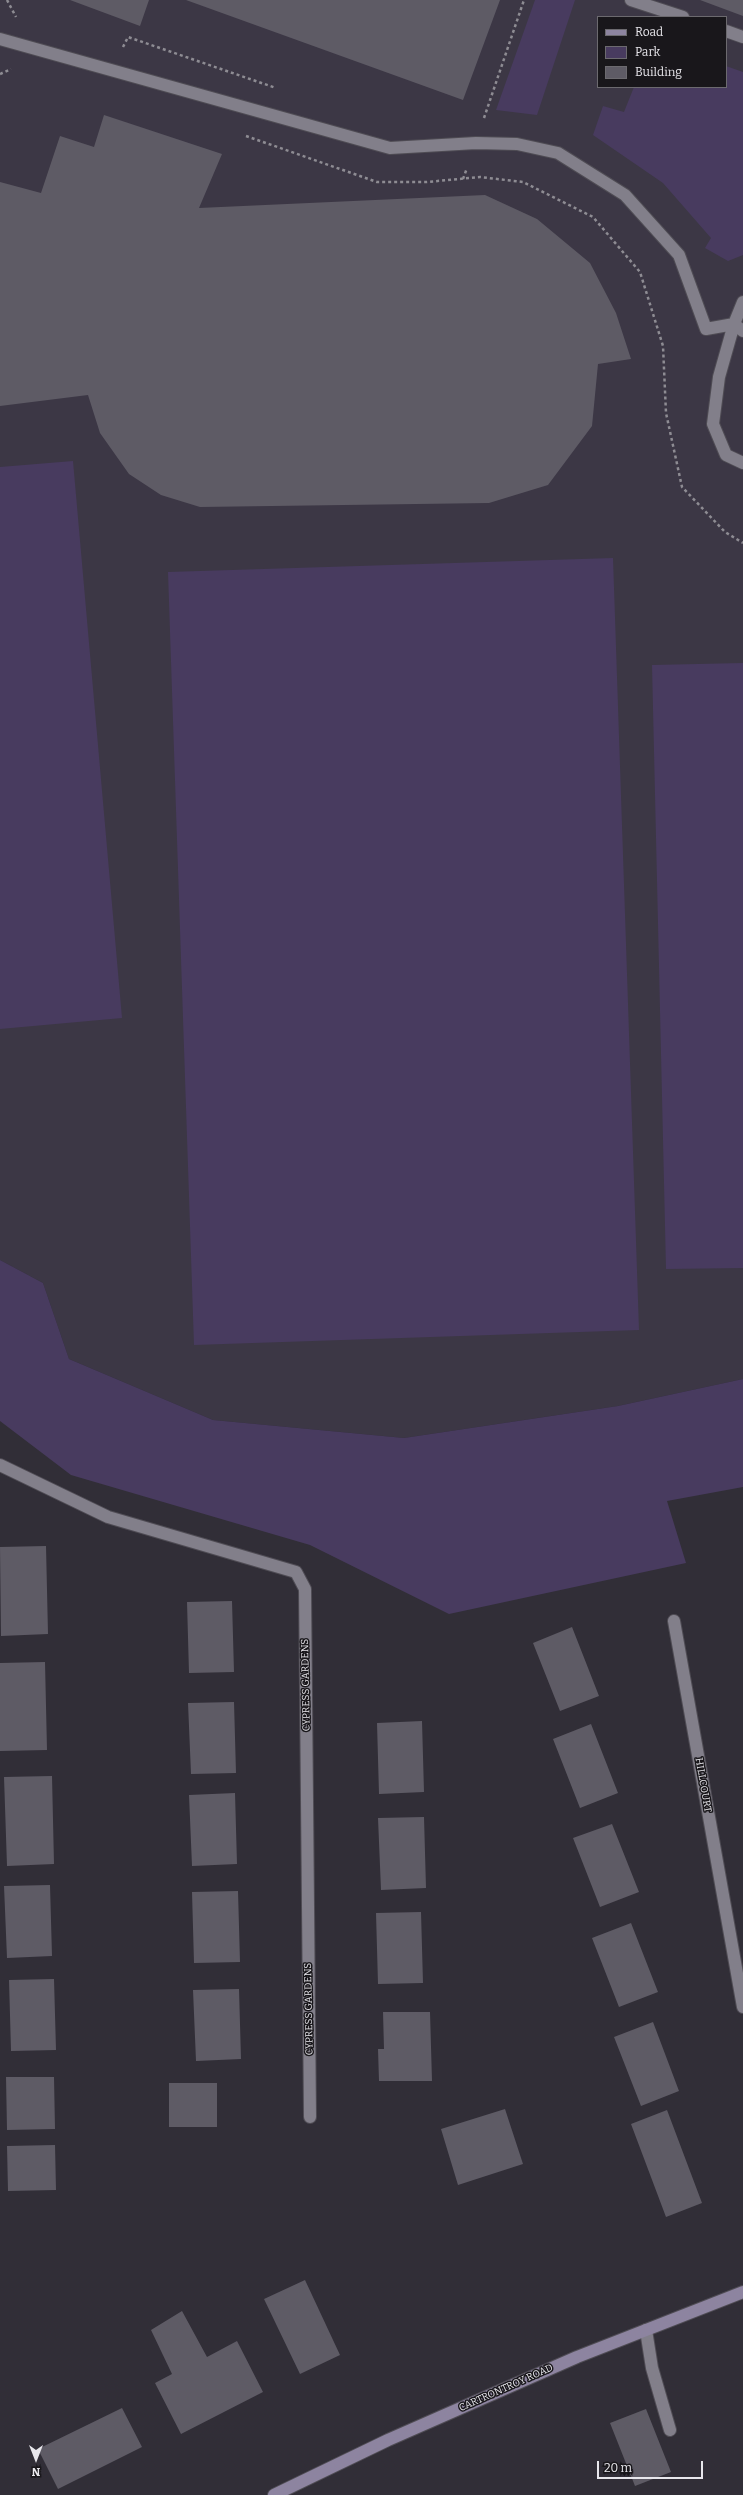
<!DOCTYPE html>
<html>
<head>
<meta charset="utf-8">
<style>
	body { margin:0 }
	#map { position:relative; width:743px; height:2495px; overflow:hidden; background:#312e37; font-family:Bitter,serif }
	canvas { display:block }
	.legend { position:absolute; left:597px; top:16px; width:130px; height:72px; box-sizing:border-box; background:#19171b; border:1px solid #6c6a6f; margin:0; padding:5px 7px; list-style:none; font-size:12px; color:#e8e7ec }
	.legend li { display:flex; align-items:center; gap:8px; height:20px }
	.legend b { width:20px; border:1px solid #6c6a6f }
	.north { position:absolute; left:16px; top:2439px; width:40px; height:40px; -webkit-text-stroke:3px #19171b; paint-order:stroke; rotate:180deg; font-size:11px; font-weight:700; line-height:16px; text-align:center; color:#e8e7ec }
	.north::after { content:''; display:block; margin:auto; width:14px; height:18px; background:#e8e7ec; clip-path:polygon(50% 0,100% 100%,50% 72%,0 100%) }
	.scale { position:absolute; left:597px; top:2461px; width:106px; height:18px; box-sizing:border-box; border:2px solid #e8e7ec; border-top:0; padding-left:5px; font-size:12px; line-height:14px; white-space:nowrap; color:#e8e7ec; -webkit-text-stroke:3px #19171b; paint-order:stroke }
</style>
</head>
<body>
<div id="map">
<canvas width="743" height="2495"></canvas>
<ul class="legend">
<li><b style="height:5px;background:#8d84a0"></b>Road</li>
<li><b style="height:11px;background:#483b5f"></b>Park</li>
<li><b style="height:11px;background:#5e5b65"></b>Building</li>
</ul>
<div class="north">N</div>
<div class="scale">20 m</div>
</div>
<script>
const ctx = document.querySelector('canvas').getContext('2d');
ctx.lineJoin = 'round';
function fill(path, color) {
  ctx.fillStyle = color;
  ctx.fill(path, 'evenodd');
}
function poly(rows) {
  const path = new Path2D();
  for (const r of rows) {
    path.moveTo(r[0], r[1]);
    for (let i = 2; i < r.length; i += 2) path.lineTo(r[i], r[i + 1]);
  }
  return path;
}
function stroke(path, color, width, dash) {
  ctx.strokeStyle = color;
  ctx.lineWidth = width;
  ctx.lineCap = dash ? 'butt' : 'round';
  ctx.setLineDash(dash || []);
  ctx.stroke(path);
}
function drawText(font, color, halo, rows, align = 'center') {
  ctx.font = font + ' Bitter,serif';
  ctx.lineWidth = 3;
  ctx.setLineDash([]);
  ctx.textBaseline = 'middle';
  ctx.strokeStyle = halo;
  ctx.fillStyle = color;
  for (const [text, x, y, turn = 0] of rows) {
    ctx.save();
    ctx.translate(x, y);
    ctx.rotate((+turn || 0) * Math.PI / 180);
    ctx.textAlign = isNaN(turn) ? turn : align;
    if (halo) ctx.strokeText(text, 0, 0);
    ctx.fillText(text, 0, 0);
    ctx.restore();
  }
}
const built = poly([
	[0,0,743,0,743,1379,618,1406,404,1438,213,1420,69,1359,43,1283,0,1260],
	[598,17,726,17,726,87,598,87]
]);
const green = poly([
	[535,0,575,0,537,115,496,110],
	[726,66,743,72,743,255,728,261,705,248,711,238,663,183,593,135,603,106,624,112,634,87,726,87],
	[73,461,122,1018,0,1029,0,467],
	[613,558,639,1330,194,1345,168,572],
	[743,663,743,1268,666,1269,652,665],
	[0,1260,43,1283,69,1359,213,1420,404,1438,618,1406,743,1379,743,1487,667,1501,686,1563,449,1614,310,1545,71,1475,0,1421]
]);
const building = poly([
	[70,0,149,0,140,26],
	[186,0,500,0,463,100],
	[700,0,743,0,743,16],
	[104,115,222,154,199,208,485,195,537,219,590,263,616,313,631,359,598,364,592,426,548,485,489,503,200,507,161,495,129,474,100,433,88,395,0,406,0,182,41,193,60,136,94,147],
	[46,1546,48,1634,1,1636,0,1547],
	[232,1601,234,1672,189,1673,187,1602],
	[572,1627,599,1696,560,1711,533,1643],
	[45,1662,47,1750,0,1751,0,1663],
	[234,1702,236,1773,191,1774,188,1703],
	[422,1721,424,1792,379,1794,377,1723],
	[591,1724,618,1793,580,1808,553,1739],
	[52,1776,54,1864,7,1866,4,1777],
	[235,1793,237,1864,192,1866,189,1795],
	[424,1817,426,1888,381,1890,378,1818],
	[612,1824,639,1892,600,1907,573,1838],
	[50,1885,52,1956,7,1958,4,1886],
	[238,1891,240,1962,194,1963,192,1892],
	[421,1912,423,1983,378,1984,376,1913],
	[631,1923,658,1992,619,2007,592,1938],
	[54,1979,56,2050,11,2051,9,1980],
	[239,1989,241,2059,196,2061,193,1990],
	[383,2012,430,2012,432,2081,379,2081,378,2049,384,2049],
	[653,2022,679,2091,641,2106,614,2037],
	[6,2077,54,2077,55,2129,7,2130],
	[169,2083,217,2083,217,2127,169,2127],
	[505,2109,523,2164,458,2185,441,2129],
	[667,2110,702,2203,666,2217,631,2124],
	[55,2145,56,2190,8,2191,7,2146],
	[305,2280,340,2355,300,2374,264,2299],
	[182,2311,207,2357,237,2341,263,2392,181,2434,155,2383,172,2374,151,2330],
	[122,2408,142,2447,58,2489,38,2449],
	[646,2409,671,2472,635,2486,610,2423]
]);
const path = poly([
	[7,0,16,17],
	[123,47,128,37,276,88],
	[0,74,11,69],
	[484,118,524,0],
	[246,136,377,182,427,182,480,177,523,182,593,217,640,272,663,346,666,413,682,487,725,532,743,543],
	[463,179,467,168]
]);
const lane = poly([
	[631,0,683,17],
	[726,31,743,37],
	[0,39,390,148,476,143,517,144,558,153,625,195,679,255,706,329,734,324,743,331],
	[743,302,734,324,719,377,713,424,726,455,743,463],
	[646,2330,652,2368,670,2430]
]);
const street = poly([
	[0,1465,108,1517,296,1572,305,1589,310,2117],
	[674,1621,743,2007]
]);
const secondary = poly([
	[274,2495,388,2440,577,2357,743,2292]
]);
const streetNames = [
	["CYPRESS GARDENS",306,1685,-91],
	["HILLCOURT",703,1785,80],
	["CYPRESS GARDENS",309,2009,-91],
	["CARTRONTROY ROAD",506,2388,-24]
];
fill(built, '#3c3745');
fill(green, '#483b5f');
fill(building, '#5e5b65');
stroke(lane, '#4f4c54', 14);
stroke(street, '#4f4c54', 14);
stroke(secondary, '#4f4c54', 14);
stroke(path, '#8e8c93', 2.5, [3, 3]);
stroke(lane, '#827f8a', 12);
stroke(street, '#827f8a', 12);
stroke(secondary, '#8d84a0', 12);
drawText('10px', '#e8e7ec', '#19171b', streetNames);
</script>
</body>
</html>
